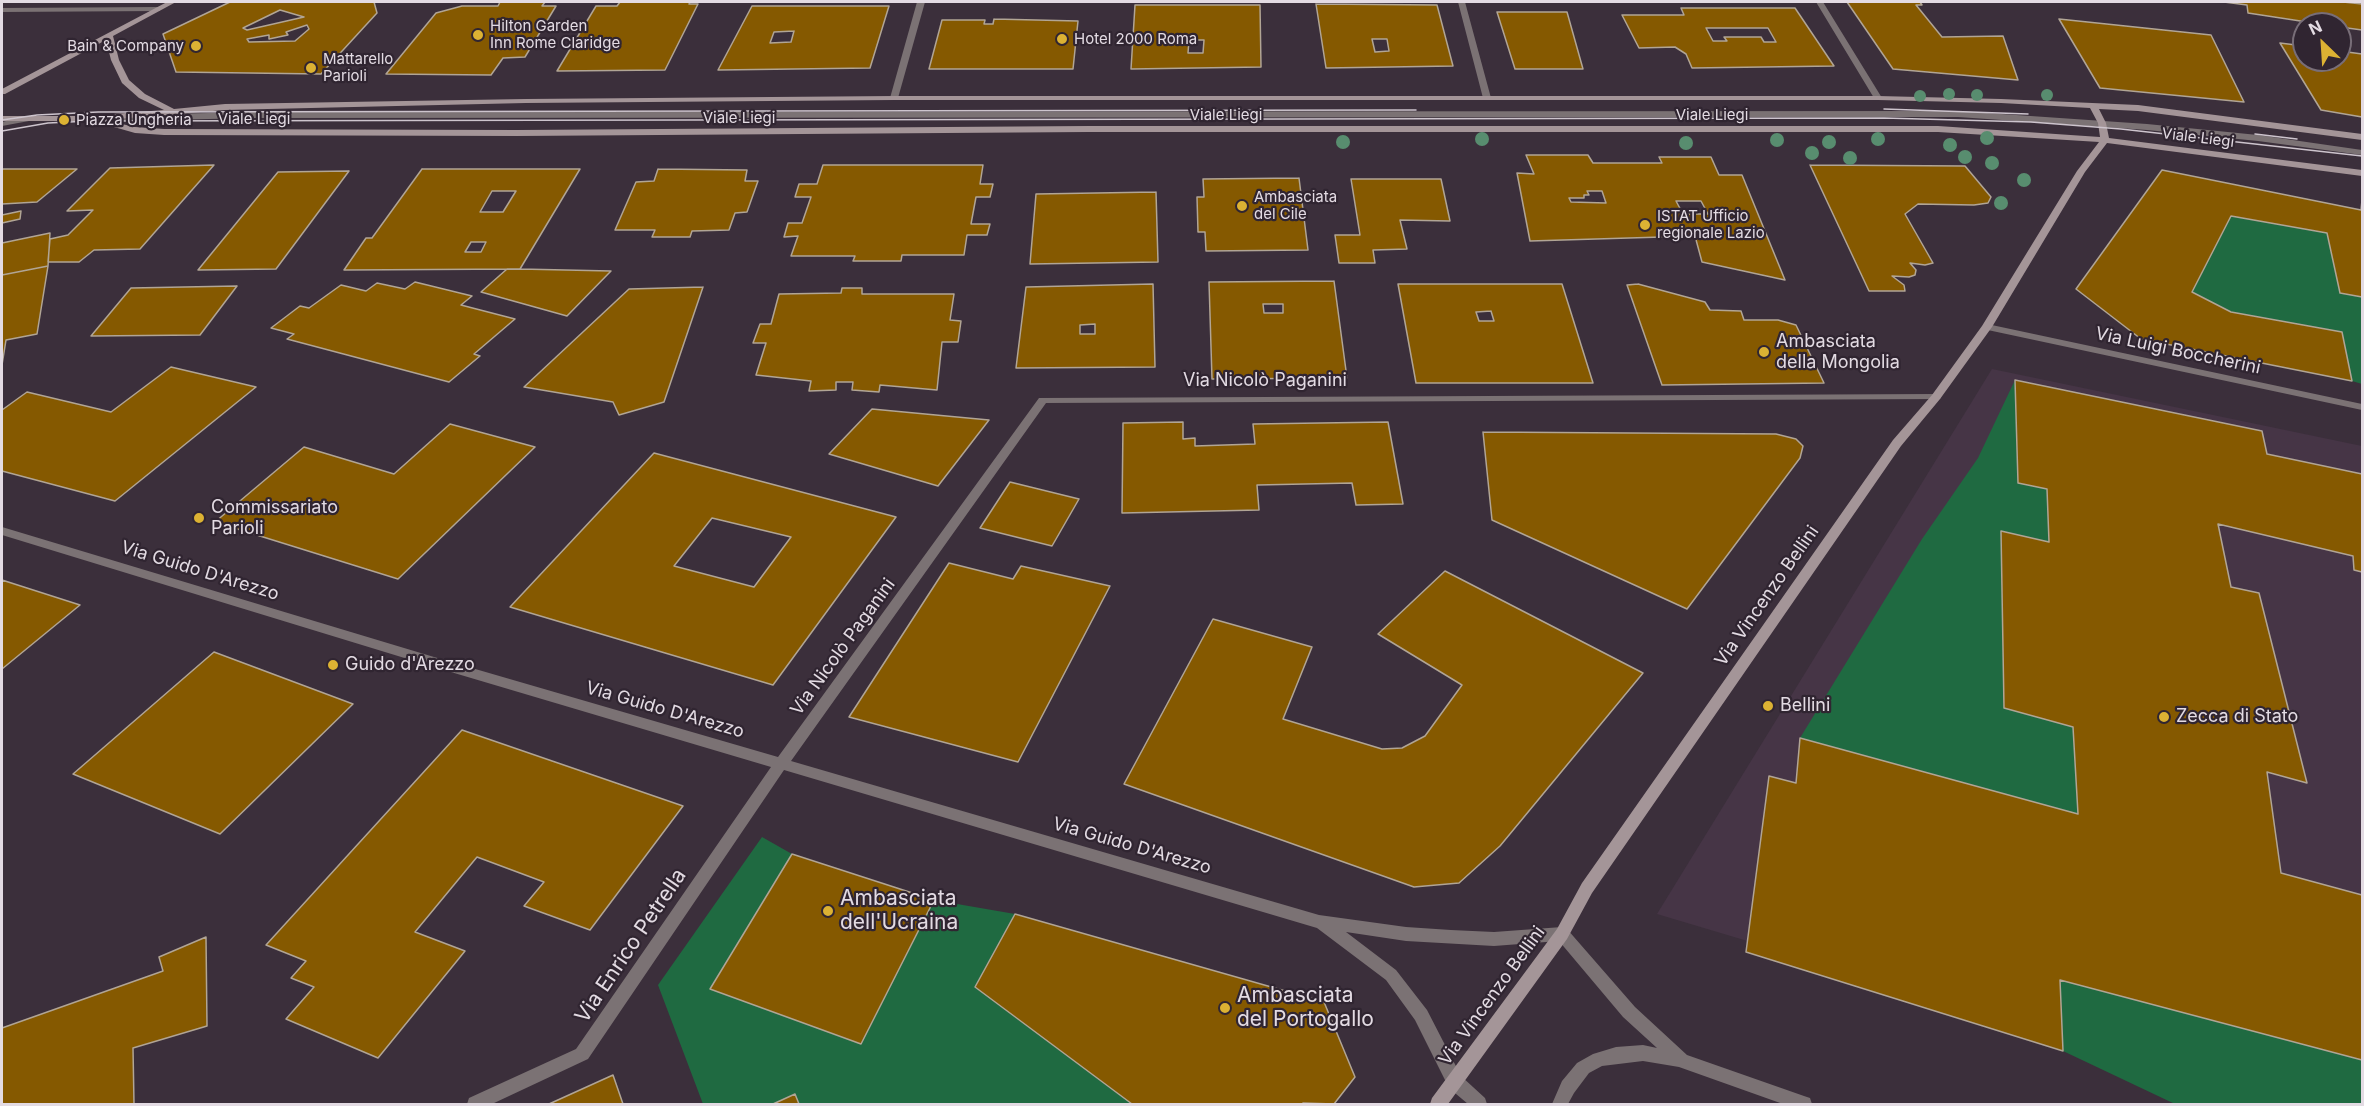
<!DOCTYPE html>
<html>
<head>
<meta charset="utf-8">
<style>
	body { margin:0 }
	#map { position:relative; width:2364px; height:1106px; overflow:hidden; background:#3b2f3b; font-family:Inter,sans-serif }
	canvas { display:block }
	.frame { position:absolute; inset:0; border:3px solid #e3dbe3; pointer-events:none }
	.north { position:absolute; left:2292px; top:12px; width:60px; height:60px; box-sizing:border-box; background:#302531; border:2px solid #786e78; border-radius:50%; rotate:335deg; font-size:16px; font-weight:700; line-height:24px; text-align:center; color:#e3dbe3 }
	.north::after { content:''; display:block; margin:auto; width:21px; height:27px; background:#dcb233; clip-path:polygon(50% 0,100% 100%,50% 72%,0 100%) }
</style>
</head>
<body>
<div id="map">
<canvas width="2364" height="1106"></canvas>
<div class="frame"></div>
<div class="north">N</div>
</div>
<script>
const ctx = document.querySelector('canvas').getContext('2d');
ctx.lineJoin = 'round';
function fill(path, color) {
  ctx.fillStyle = color;
  ctx.fill(path, 'evenodd');
}
function poly(rows) {
  const path = new Path2D();
  for (const r of rows) {
    path.moveTo(r[0], r[1]);
    for (let i = 2; i < r.length; i += 2) path.lineTo(r[i], r[i + 1]);
  }
  return path;
}
function stroke(path, color, width, dash) {
  ctx.strokeStyle = color;
  ctx.lineWidth = width;
  ctx.lineCap = dash ? 'butt' : 'round';
  ctx.setLineDash(dash || []);
  ctx.stroke(path);
}
function drawText(font, color, halo, rows, align = 'center') {
  ctx.font = font + ' Inter,sans-serif';
  ctx.lineWidth = 4.5;
  ctx.setLineDash([]);
  ctx.textBaseline = 'middle';
  ctx.strokeStyle = halo;
  ctx.fillStyle = color;
  for (const [text, x, y, turn = 0] of rows) {
    ctx.save();
    ctx.translate(x, y);
    ctx.rotate((+turn || 0) * Math.PI / 180);
    ctx.textAlign = isNaN(turn) ? turn : align;
    if (halo) ctx.strokeText(text, 0, 0);
    ctx.fillText(text, 0, 0);
    ctx.restore();
  }
}
const built = poly([
	[1992,369,2362,446,2362,1104,2294,1104,1657,914]
]);
const green = poly([
	[2231,216,2327,233,2340,293,2362,297,2362,384,2352,381,2341,332,2231,312,2192,292],
	[2015,380,2018,483,2047,489,2049,542,2001,531,2004,708,2073,727,2078,814,1800,738,1922,539,1978,458],
	[762,837,792,854,711,989,861,1044,934,900,1015,914,975,987,1132,1104,703,1104,658,985],
	[2060,980,2362,1060,2362,1104,2175,1104,2063,1051]
]);
const building = poly([
	[230,2,374,2,377,13,321,74,176,72,163,34,230,2],
	[280,10,304,17,247,30,243,28,280,10],
	[307,25,309,29,295,41,249,42,247,39,269,35,269,39,288,35,286,32,307,25],
	[500,2,545,2,542,6,556,6,525,57,503,58,491,75,386,74,436,13,462,6,498,6,500,2],
	[620,2,690,2,689,4,698,4,665,70,557,71,596,6,617,6,620,2],
	[1847,2,1920,2,1922,5,1916,5,1942,37,2003,36,2018,80,1893,69,1847,2],
	[2224,2,2343,2,2362,4,2362,30,2340,27,2340,24,2320,24,2248,13,2247,5,2224,2],
	[1316,4,1437,5,1453,66,1326,68,1316,4],
	[1372,39,1387,39,1389,51,1375,52,1372,39],
	[1135,5,1260,5,1261,67,1131,69,1135,5],
	[1189,40,1204,40,1203,53,1188,53,1189,40],
	[752,6,889,6,870,68,718,70,752,6],
	[794,31,791,42,770,43,774,32,794,31],
	[1681,8,1795,8,1834,66,1692,68,1686,54,1675,47,1639,48,1622,15,1684,15,1681,8],
	[1706,28,1768,28,1776,42,1764,42,1761,37,1724,37,1727,41,1713,41,1706,28],
	[1497,12,1567,12,1583,69,1515,69,1497,12],
	[994,19,1078,21,1073,69,929,69,942,20,985,20,984,24,993,24,994,19],
	[2059,19,2211,35,2244,102,2100,88,2059,19],
	[2280,43,2304,46,2304,60,2340,60,2340,51,2362,54,2362,117,2321,110,2280,43],
	[1526,155,1588,155,1593,163,1662,163,1659,157,1711,157,1719,175,1742,175,1785,280,1702,262,1695,236,1530,241,1517,173,1534,174,1526,155],
	[1587,191,1602,191,1606,203,1571,202,1569,198,1584,198,1584,195,1589,195,1587,191],
	[1676,201,1701,201,1708,214,1683,214,1676,201],
	[214,165,140,249,94,250,79,262,48,262,50,239,68,235,93,210,67,211,110,168,214,165],
	[823,165,983,165,980,184,993,184,990,197,976,197,971,224,990,224,987,235,967,235,964,255,902,255,901,261,853,261,855,256,791,256,798,236,784,237,788,223,802,223,811,197,795,197,799,184,817,184,823,165],
	[1810,165,1965,166,1991,197,1988,203,1974,205,1918,204,1905,214,1933,263,1925,265,1910,263,1916,270,1915,275,1909,277,1892,276,1904,285,1905,291,1869,291,1810,165],
	[2,169,77,169,37,202,2,204,2,169],
	[422,169,580,169,520,269,344,270,366,238,372,238,422,169],
	[492,191,516,191,503,212,480,212,492,191],
	[471,242,486,242,481,252,465,252,471,242],
	[658,169,747,170,745,181,758,181,747,212,735,213,729,230,692,231,690,237,652,237,655,230,615,230,636,182,654,181,658,169],
	[2162,170,2361,210,2362,200,2362,297,2340,293,2327,233,2231,216,2192,292,2231,312,2342,332,2352,381,2141,339,2076,289,2162,170],
	[349,171,276,269,198,270,278,172,349,171],
	[1299,178,1308,250,1206,251,1205,232,1198,232,1197,197,1204,197,1203,179,1299,178],
	[1351,179,1441,179,1450,221,1400,220,1407,249,1373,250,1375,263,1339,263,1335,235,1360,235,1351,179],
	[1156,192,1158,262,1030,264,1036,194,1156,192],
	[21,211,20,219,2,223,2,215,21,211],
	[50,233,48,266,2,275,2,243,50,233],
	[48,266,37,334,6,340,2,365,2,275,48,266],
	[507,269,520,269,611,271,567,316,481,292,507,269],
	[1334,281,1347,378,1212,379,1209,282,1334,281],
	[1263,304,1283,304,1283,313,1264,313,1263,304],
	[415,282,472,296,461,305,515,319,474,354,480,356,449,382,287,339,294,334,271,328,300,306,309,308,341,285,366,291,377,283,405,289,415,282],
	[1153,284,1155,367,1016,368,1026,287,1153,284],
	[1095,324,1095,334,1080,334,1080,325,1095,324],
	[1398,284,1562,284,1593,383,1416,383,1398,284],
	[1491,311,1494,321,1479,321,1476,312,1491,311],
	[1638,284,1705,302,1710,310,1741,311,1744,320,1778,320,1796,325,1824,383,1662,385,1627,285,1638,284],
	[237,286,200,335,91,336,131,288,237,286],
	[703,287,664,402,619,415,613,402,524,387,629,289,703,287],
	[842,288,862,288,862,294,954,294,950,320,961,321,958,342,942,342,937,390,880,385,879,392,852,390,853,382,836,382,836,390,809,391,811,381,756,375,766,343,753,343,760,324,771,324,779,294,841,293,842,288],
	[171,367,256,387,115,501,2,471,2,410,27,392,111,412,171,367],
	[2015,380,2262,431,2267,454,2362,474,2362,572,2354,570,2353,556,2218,524,2231,587,2259,593,2307,783,2267,772,2281,873,2362,895,2362,1060,2060,980,2063,1051,1746,952,1769,776,1796,783,1800,738,2078,814,2073,727,2004,708,2001,531,2049,542,2047,489,2018,483,2015,380],
	[872,409,989,420,938,486,829,454,872,409],
	[1183,422,1183,439,1195,438,1195,446,1255,444,1253,424,1388,422,1403,504,1356,505,1352,483,1257,485,1259,510,1122,513,1123,423,1183,422],
	[450,424,535,447,398,579,215,522,304,447,394,474,450,424],
	[1483,432,1776,434,1796,439,1803,446,1800,458,1687,609,1492,520,1483,432],
	[654,453,896,517,773,685,510,607,654,453],
	[712,518,791,537,754,587,674,566,712,518],
	[1010,482,1079,499,1052,546,980,528,1010,482],
	[949,563,1013,579,1021,566,1110,586,1018,762,849,717,949,563],
	[1445,571,1643,673,1500,846,1459,883,1414,887,1124,784,1213,619,1312,647,1283,719,1382,749,1402,748,1425,736,1462,685,1378,634,1445,571],
	[2,580,80,605,2,669,2,580],
	[214,652,353,704,220,834,73,774,214,652],
	[462,730,683,806,590,930,524,906,544,882,477,857,415,932,465,951,378,1058,286,1019,314,987,291,978,306,961,266,945,462,730],
	[792,854,934,900,861,1044,710,989,792,854],
	[1015,914,1324,1002,1355,1077,1334,1104,1303,1103,1302,1104,1132,1104,975,987,1015,914],
	[206,937,207,1026,133,1048,134,1104,2,1104,2,1028,163,971,159,957,206,937],
	[613,1075,623,1104,549,1104,613,1075],
	[795,1094,799,1104,773,1104,795,1094]
]);
const lane = poly([
	[1958,111,2147,124,2258,135,2362,150,2362,155,2258,141,2147,130,1958,117,254,118,119,121,115,118,119,115,254,112,1958,111],
	[26,116,29,117,29,121,2,126,2,122,26,116]
]);
const street = poly([
	[917,2,925,2,898,98,891,100,890,98,917,2],
	[1458,2,1465,2,1491,98,1490,100,1483,98,1458,2],
	[1816,2,1823,2,1882,98,1881,100,1874,98,1816,2],
	[157,7,160,7,160,11,2,12,2,8,157,7],
	[1987,324,2362,404,2362,410,1983,329,1982,327,1987,324],
	[1936,394,1941,397,1940,399,1046,403,791,761,1319,915,1406,927,1451,930,1494,932,1562,927,1567,929,1635,1007,1687,1055,1804,1096,1810,1098,1812,1104,1783,1104,1679,1067,1643,1061,1602,1066,1589,1073,1574,1093,1568,1104,1552,1104,1562,1081,1577,1063,1593,1054,1616,1047,1643,1045,1657,1048,1623,1017,1559,941,1494,946,1406,941,1346,932,1396,970,1427,1010,1461,1076,1485,1098,1487,1104,1468,1104,1449,1088,1415,1020,1386,980,1317,928,784,770,588,1059,492,1104,467,1104,469,1098,576,1049,771,767,434,667,2,535,2,527,434,657,778,757,1039,398,1936,394]
]);
const secondary = poly([
	[167,2,176,2,113,36,119,60,129,80,145,94,174,109,225,104,526,99,894,96,1878,96,2001,99,2138,105,2362,134,2362,140,2138,111,2099,109,2106,123,2109,138,2362,170,2362,176,2107,143,2085,172,1992,327,1940,399,1901,446,1592,893,1567,939,1448,1104,1430,1104,1432,1098,1557,929,1582,883,1893,440,1932,395,1982,326,2077,171,2099,142,1938,132,1088,132,517,136,164,135,135,133,93,121,2,121,2,116,88,116,164,110,139,98,122,83,111,60,106,40,5,94,2,94,2,89,167,2],
	[894,100,1878,100,2001,103,2090,108,2098,123,2100,137,1938,126,1088,126,517,130,164,129,135,127,104,120,225,110,526,103,894,100]
]);
const tram = poly([
	[1884,109,2028,114],
	[2,120,37,115,98,112,1416,110],
	[2,131,48,123,90,121,1884,118,2031,122,2121,129,2362,156],
	[2255,134,2297,139]
]);
const trees = [
	[1949,94,6],
	[1977,95,6],
	[2047,95,6],
	[1920,96,6],
	[1987,138,7],
	[1482,139,7],
	[1878,139,7],
	[1777,140,7],
	[1343,142,7],
	[1829,142,7],
	[1686,143,7],
	[1950,145,7],
	[1812,153,7],
	[1965,157,7],
	[1850,158,7],
	[1992,163,7],
	[2024,180,7],
	[2001,203,7]
];
const markers = [
	[478,35,6,"#dcb233"],
	[1062,39,6,"#dcb233"],
	[196,46,6,"#dcb233"],
	[311,68,6,"#dcb233"],
	[64,120,6,"#dcb233"],
	[1242,206,6,"#dcb233"],
	[1645,225,6,"#dcb233"],
	[1764,352,6,"#dcb233"],
	[199,518,6,"#dcb233"],
	[333,665,6,"#dcb233"],
	[1768,706,6,"#dcb233"],
	[2164,717,6,"#dcb233"],
	[828,911,6,"#dcb233"],
	[1225,1008,6,"#dcb233"]
];
const farPoinames = [
	["Hilton Garden",490,26],
	["Inn Rome Claridge",490,43],
	["Hotel 2000 Roma",1074,39],
	["Bain & Company",184,46,"right"],
	["Mattarello",323,59],
	["Parioli",323,76],
	["Piazza Ungheria",76,120],
	["Ambasciata",1254,197],
	["del Cile",1254,214],
	["ISTAT Ufficio",1657,216],
	["regionale Lazio",1657,233]
];
const farStreetnames = [
	["Viale Liegi",1226,115],
	["Viale Liegi",1712,115],
	["Viale Liegi",739,118],
	["Viale Liegi",254,119],
	["Viale Liegi",2198,138,7]
];
const poiNames = [
	["Ambasciata",1776,342],
	["della Mongolia",1776,363],
	["Commissariato",211,508],
	["Parioli",211,529],
	["Guido d'Arezzo",345,665],
	["Bellini",1780,706],
	["Zecca di Stato",2176,717]
];
const streetNames = [
	["Via Luigi Boccherini",2178,351,12],
	["Via Nicolò Paganini",1265,381],
	["Via Guido D'Arezzo",200,571,17],
	["Via Vincenzo Bellini",1767,596,-55],
	["Via Nicolò Paganini",843,647,-54],
	["Via Guido D'Arezzo",665,710,16],
	["Via Guido D'Arezzo",1132,846,16],
	["Via Vincenzo Bellini",1492,996,-54]
];
const nearPoinames = [
	["Ambasciata",840,899],
	["dell'Ucraina",840,923],
	["Ambasciata",1237,996],
	["del Portogallo",1237,1020]
];
const nearStreetnames = [
	["Via Enrico Petrella",631,946,-56]
];
fill(built, '#463546');
fill(green, '#1f6a41');
fill(building, '#855900');
stroke(building, '#b1a595', 1.5);
fill(lane, '#7b7274');
fill(street, '#7b7274');
fill(secondary, '#a49598');
stroke(tram, '#cdc4cd', 1.5);
ctx.fillStyle = '#588d6f';
for (const [x, y, r] of trees) {
  ctx.beginPath();
  ctx.arc(x, y, r, 0, 2 * Math.PI);
  ctx.fill();
}
for (const [x, y, r, color] of markers) {
  const dot = new Path2D();
  dot.arc(x, y, r, 0, 2 * Math.PI);
  ctx.fillStyle = color;
  ctx.fill(dot);
  stroke(dot, '#302531', 2);
}
drawText('15px', '#e3dbe3', '#302531', farPoinames, 'left');
drawText('15px', '#e3dbe3', '#302531', farStreetnames);
drawText('18px', '#e3dbe3', '#302531', poiNames, 'left');
drawText('18px', '#e3dbe3', '#302531', streetNames);
drawText('21px', '#e3dbe3', '#302531', nearPoinames, 'left');
drawText('21px', '#e3dbe3', '#302531', nearStreetnames);
</script>
</body>
</html>
